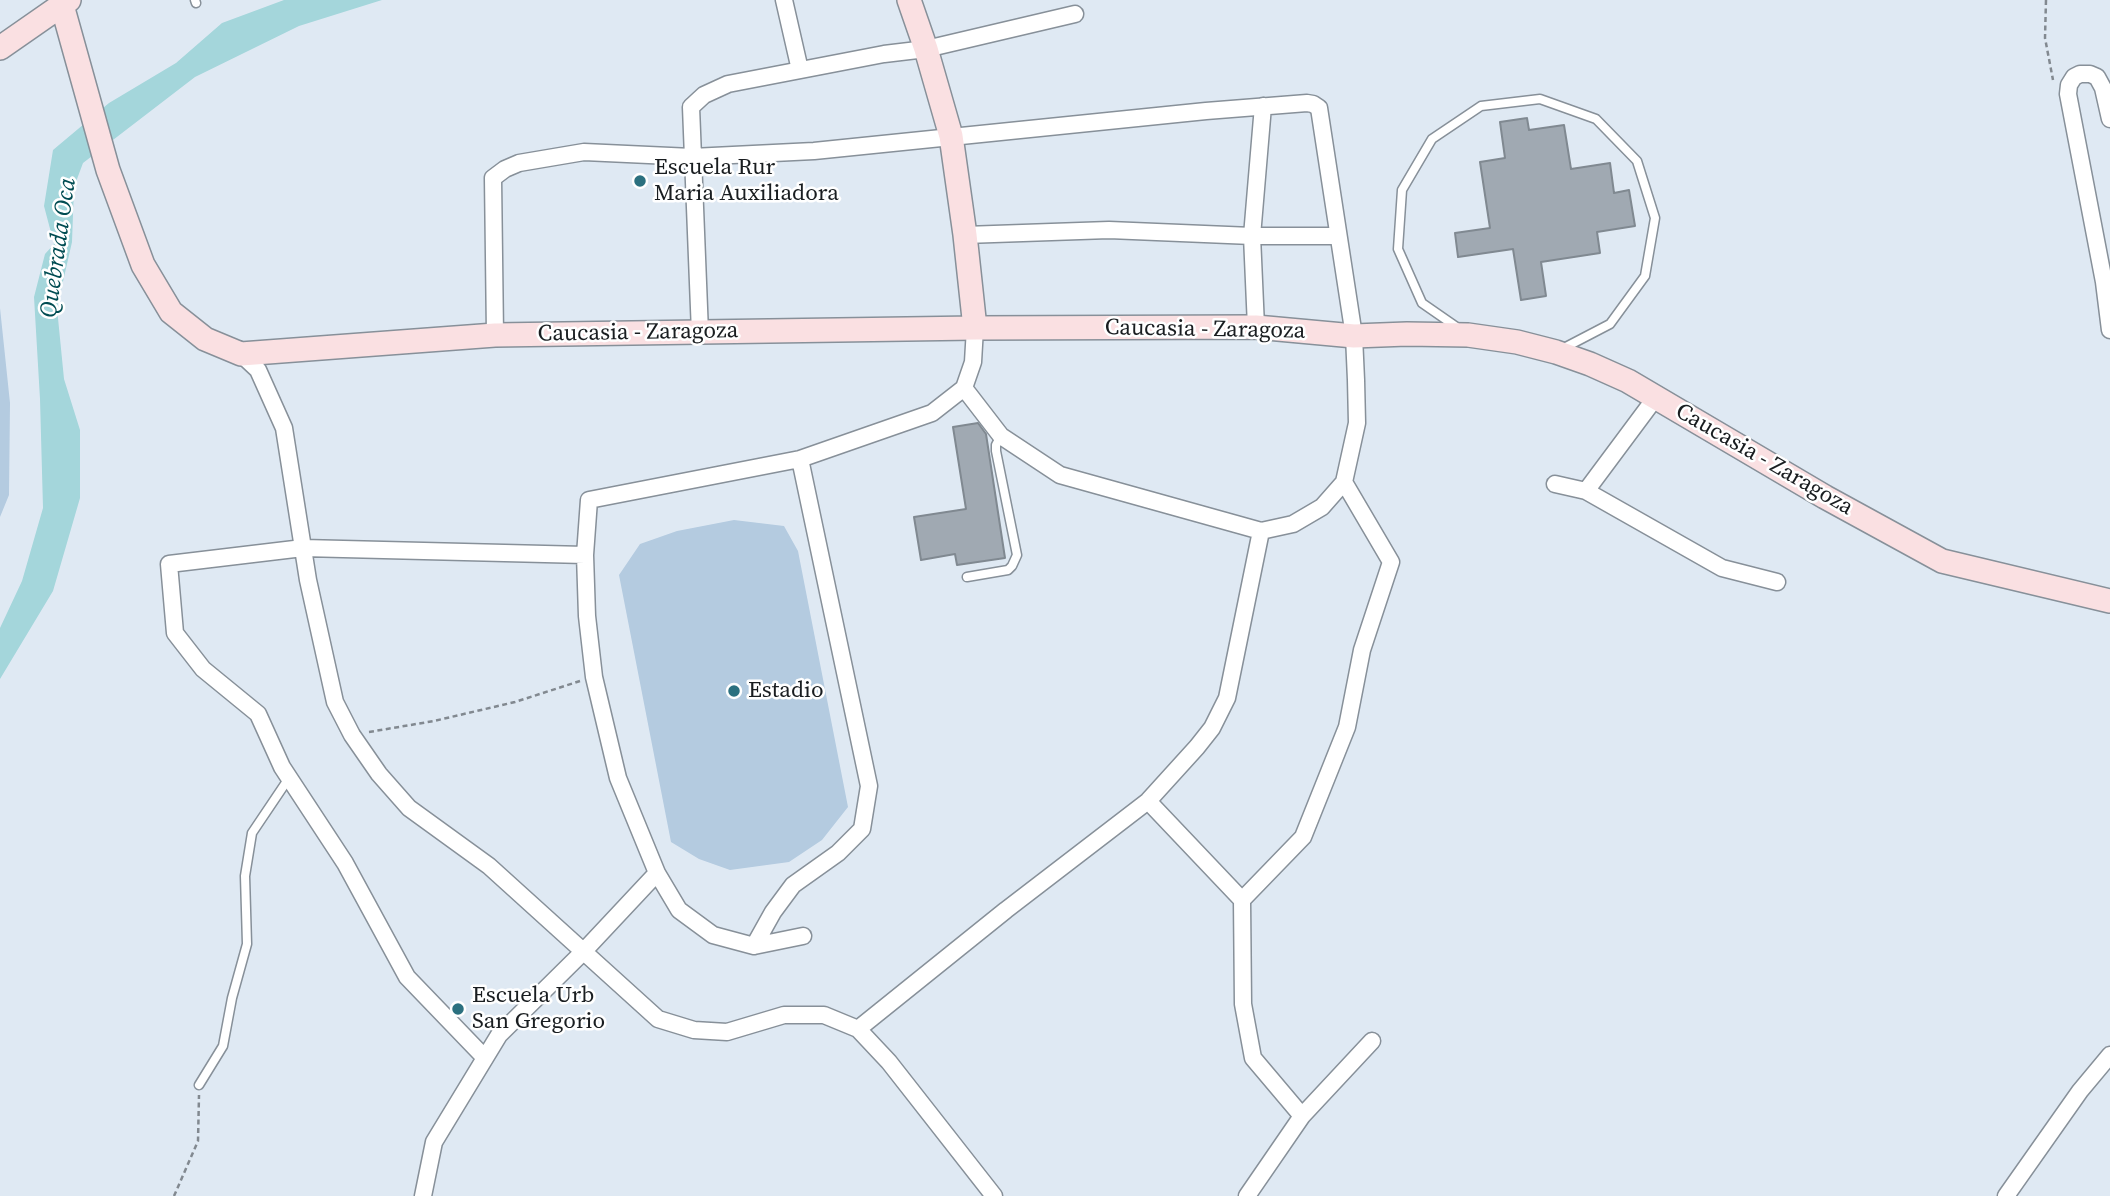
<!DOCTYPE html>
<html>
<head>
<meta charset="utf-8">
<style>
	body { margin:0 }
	canvas { display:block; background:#dfe9f3 }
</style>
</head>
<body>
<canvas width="2110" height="1196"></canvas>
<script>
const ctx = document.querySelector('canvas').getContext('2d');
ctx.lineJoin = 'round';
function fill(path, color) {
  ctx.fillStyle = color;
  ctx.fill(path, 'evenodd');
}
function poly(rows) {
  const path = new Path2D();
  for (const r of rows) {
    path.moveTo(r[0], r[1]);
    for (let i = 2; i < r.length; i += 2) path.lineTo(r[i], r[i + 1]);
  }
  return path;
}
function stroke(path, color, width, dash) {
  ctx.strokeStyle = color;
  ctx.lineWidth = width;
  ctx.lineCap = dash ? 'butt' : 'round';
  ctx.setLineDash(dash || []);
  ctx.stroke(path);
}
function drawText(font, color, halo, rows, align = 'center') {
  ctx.font = font + ' "Source Serif 4",serif';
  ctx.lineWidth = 5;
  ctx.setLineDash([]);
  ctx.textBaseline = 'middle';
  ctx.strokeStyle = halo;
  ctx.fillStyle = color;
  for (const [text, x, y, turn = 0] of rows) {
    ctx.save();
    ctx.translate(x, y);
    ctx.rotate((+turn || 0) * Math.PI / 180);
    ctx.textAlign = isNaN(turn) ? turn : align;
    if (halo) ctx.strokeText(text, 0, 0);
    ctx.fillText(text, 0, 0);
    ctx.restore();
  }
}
const green = poly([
	[0,308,10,403,9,495,0,517],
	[734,520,784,526,798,551,848,807,822,840,789,862,730,870,699,859,671,842,619,575,640,544,677,531]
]);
const water = poly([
	[284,0,382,0,299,26,195,77,83,163,74,187,72,242,57,308,64,379,80,430,80,498,53,591,0,679,0,628,22,581,43,508,40,399,34,297,45,254,54,244,44,206,53,150,109,103,176,63,222,23]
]);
const building = poly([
	[1527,118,1529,130,1564,125,1571,169,1610,163,1614,193,1629,190,1635,226,1597,232,1600,253,1541,262,1546,296,1521,300,1513,249,1458,257,1455,233,1490,228,1480,162,1505,158,1500,122,1527,118],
	[978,423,986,434,1005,558,957,565,955,554,921,560,914,517,966,509,953,427,978,423]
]);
const path = poly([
	[2046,0,2045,38,2053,80],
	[369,732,434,721,515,702,580,681],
	[174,1196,198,1141,199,1095]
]);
const lane = poly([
	[195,0,196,3],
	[1458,328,1422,303,1398,249,1402,190,1432,139,1481,106,1540,99,1596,119,1637,161,1655,218,1645,276,1610,324,1562,349],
	[967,577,1008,570,1012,566,1017,555,996,451,996,445,1001,436],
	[199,1085,223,1046,232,998,247,944,245,876,252,833,289,778]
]);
const street = poly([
	[784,0,800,70],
	[2110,119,2103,88,2097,77,2090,74,2080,74,2074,77,2069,85,2068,94,2104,282,2110,330],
	[965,235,1109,230,1252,236,1338,236],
	[1256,327,1252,236,1263,106],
	[700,333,691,107,704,95,728,84,884,54,926,49,1075,14],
	[495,335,493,178,505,169,519,163,584,152,692,157,814,151,1206,111,1307,103,1313,104,1319,108,1354,336,1356,380,1357,423,1344,482,1322,507,1293,524,1261,531,1060,475,1001,436,964,388],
	[241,354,258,370,284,428,308,580,335,702,352,735,379,774,409,808,489,866,658,1019,694,1030,727,1032,784,1015,824,1015,858,1029,889,1062,994,1196],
	[1555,484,1586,491,1722,568,1777,582],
	[1586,491,1656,397],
	[1148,801,1242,900],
	[803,936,754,946,713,935,679,910,657,873,618,778,594,677,587,616,585,555,589,500,800,459,932,413,964,388,973,362,975,328],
	[754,946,773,912,793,885,838,853,862,829,869,786,800,459],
	[858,1029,1006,910,1148,801,1197,747,1212,728,1227,698,1261,531],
	[485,1058,407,977,345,863,282,767,258,714,203,669,175,633,169,564,303,548,585,555],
	[1302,1116,1253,1058,1243,1004,1242,900,1303,837,1347,727,1362,650,1391,562,1344,482],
	[423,1196,434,1142,499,1035,583,952,657,873],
	[1247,1196,1302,1116,1372,1041],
	[2006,1196,2080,1091,2110,1055]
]);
const secondary = poly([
	[909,0,926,49,951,136,965,235,975,328],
	[62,5,108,170,143,265,171,312,205,339,241,354,495,335,975,328,1256,327,1354,336,1407,334,1468,335,1517,342,1556,352,1590,364,1628,381,1825,497,1942,561,2110,601],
	[0,48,69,0]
]);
const markers = [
	[640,181,7,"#2b707f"],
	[734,691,7,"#2b707f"],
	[458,1009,7,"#2b707f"]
];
const poiNames = [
	["Escuela Rur",654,168],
	["Maria Auxiliadora",654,194],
	["Estadio",748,691],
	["Escuela Urb",472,996],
	["San Gregorio",472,1022]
];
const streetNames = [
	["Caucasia - Zaragoza",1205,330,1],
	["Caucasia - Zaragoza",638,333,-1],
	["Caucasia - Zaragoza",1764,460,30]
];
const waterNames = [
	["Quebrada Oca",59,248,-82]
];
fill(green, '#b4cbe0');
fill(water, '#a4d6db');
fill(building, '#a0a9b2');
stroke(building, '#808991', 2);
stroke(lane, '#879099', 11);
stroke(street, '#879099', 19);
stroke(secondary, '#879099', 26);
stroke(path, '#828990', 2.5, [5, 3.5]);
stroke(lane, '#fff', 8);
stroke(street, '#fff', 16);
stroke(secondary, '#fae0e2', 23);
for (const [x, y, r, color] of markers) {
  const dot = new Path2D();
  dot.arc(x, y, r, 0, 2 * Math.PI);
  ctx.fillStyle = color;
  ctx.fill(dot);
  stroke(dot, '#fff', 2.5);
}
drawText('23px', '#191d20', '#fff', poiNames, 'left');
drawText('23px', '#191d20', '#fff', streetNames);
drawText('italic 24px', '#004c52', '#fff', waterNames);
</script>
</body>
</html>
